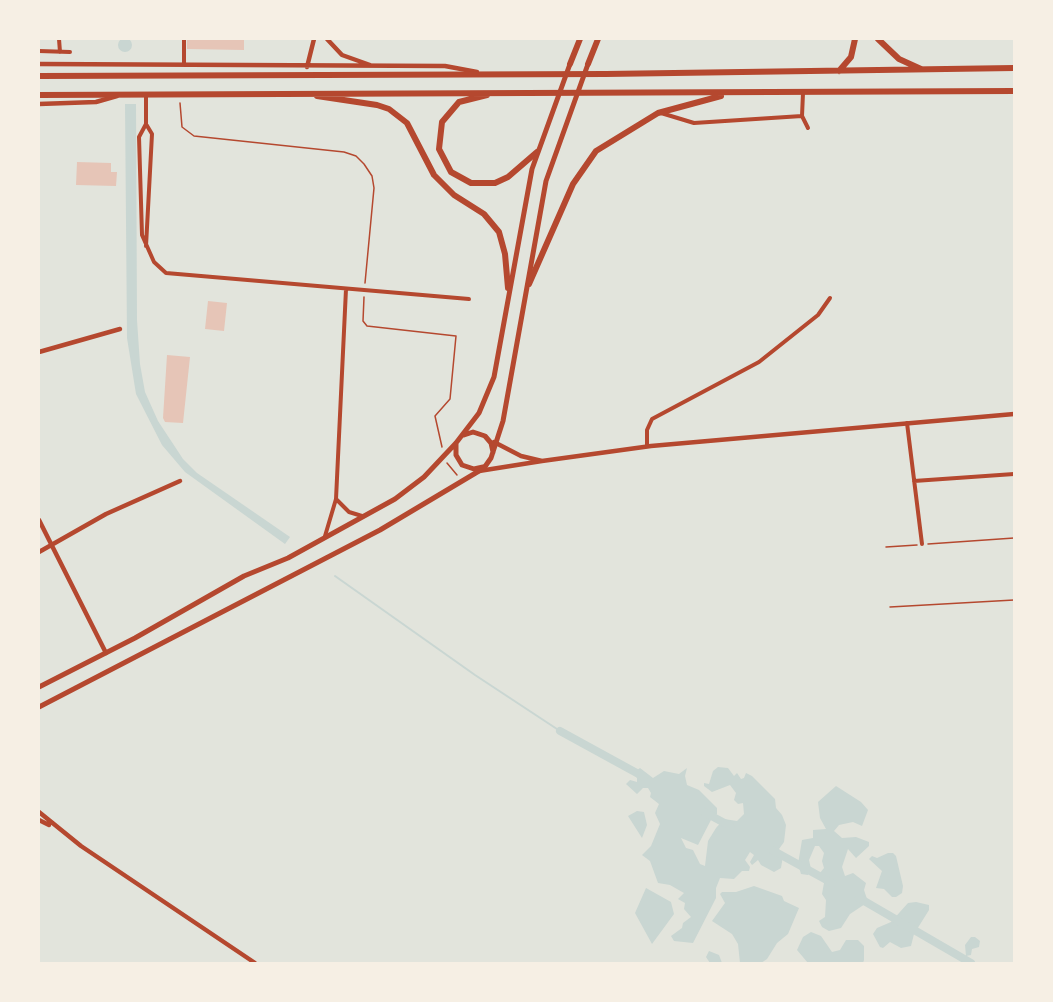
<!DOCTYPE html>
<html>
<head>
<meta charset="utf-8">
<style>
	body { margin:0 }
	#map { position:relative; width:1053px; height:1002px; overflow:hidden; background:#f6efe4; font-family:Commissioner,sans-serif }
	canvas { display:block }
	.frame { position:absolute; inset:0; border:40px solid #f6efe4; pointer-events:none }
</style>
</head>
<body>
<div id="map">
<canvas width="1053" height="1002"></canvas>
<div class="frame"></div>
</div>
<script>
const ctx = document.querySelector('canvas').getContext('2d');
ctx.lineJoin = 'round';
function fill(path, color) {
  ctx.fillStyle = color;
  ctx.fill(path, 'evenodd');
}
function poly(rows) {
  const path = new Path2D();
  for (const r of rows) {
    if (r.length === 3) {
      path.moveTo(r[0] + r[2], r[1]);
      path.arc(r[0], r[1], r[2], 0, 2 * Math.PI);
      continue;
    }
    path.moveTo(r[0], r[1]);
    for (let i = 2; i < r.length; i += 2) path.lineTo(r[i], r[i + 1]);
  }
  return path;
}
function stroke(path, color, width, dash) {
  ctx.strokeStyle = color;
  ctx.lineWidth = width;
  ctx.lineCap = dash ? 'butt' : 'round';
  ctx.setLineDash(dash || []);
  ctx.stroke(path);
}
const green = poly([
	[39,39,1014,39,1014,963,39,963]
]);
const water = poly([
	[125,45,7],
	[125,104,136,104,137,320,140,364,145,392,158,421,183,459,197,473,290,537,285,544,185,472,162,445,136,394,127,338],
	[718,767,728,768,734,776,737,773,741,779,744,778,746,773,752,776,775,799,776,808,782,815,786,825,784,842,779,849,783,856,781,868,774,872,761,865,758,860,752,865,750,862,754,855,750,852,745,860,750,867,749,871,742,871,734,879,720,878,716,888,716,898,693,943,674,941,671,936,682,928,683,923,691,917,684,909,685,903,678,899,684,893,670,885,658,883,650,861,642,855,651,846,660,824,655,813,659,804,650,797,651,793,648,788,643,788,637,794,626,784,630,780,637,782,637,778,633,773,640,768,653,778,664,771,679,774,687,768,685,776,687,785,699,790,717,808,717,814,712,818,698,845,681,838,686,848,693,850,700,864,705,866,708,841,716,828,724,819,737,821,744,814,743,803,738,804,734,800,736,793,730,785,712,792,704,786,704,783,709,784,713,771],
	[836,786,861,802,868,810,862,826,853,822,839,825,834,831,842,838,856,837,869,842,869,846,856,858,848,849,842,867,845,876,853,873,866,883,864,890,868,902,850,914,841,928,829,931,822,927,819,921,825,917,826,900,822,894,824,883,820,873,824,868,822,861,824,853,819,846,815,846,809,860,811,869,808,875,801,874,798,864,802,840,813,838,813,830,826,829,820,818,818,802],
	[637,811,644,812,647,825,642,838,628,816],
	[888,853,893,853,896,856,903,886,902,893,896,897,892,897,884,889,876,888,882,871,869,859,872,856,877,858],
	[754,886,782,896,784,901,799,908,788,934,777,943,767,959,761,963,740,963,738,944,732,934,712,921,725,903,720,894,722,892,736,892],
	[646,888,671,902,674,914,652,944,635,913],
	[916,902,929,905,929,910,914,934,911,946,901,948,890,942,883,948,880,947,873,934,877,928,891,922,908,903],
	[811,932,821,936,832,952,840,950,846,940,858,940,864,946,864,960,863,963,808,963,797,950,803,937],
	[975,937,980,941,979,947,972,949,971,955,966,956,965,945,971,937],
	[709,951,719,955,722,963,710,963,706,957]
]);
const stream = poly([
	[335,576,475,675,560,731]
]);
const canal = poly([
	[560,731,644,777],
	[704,812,730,826],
	[772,850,832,883],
	[859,898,971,963]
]);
const building = poly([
	[187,39,244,39,244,50,187,49],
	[77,162,111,163,111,172,117,172,116,186,76,185],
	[208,301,227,303,224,331,205,329],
	[167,355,190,357,183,423,165,422,163,418]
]);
const path = poly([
	[180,103,182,127,194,136,344,152,356,156,364,164,372,176,374,188,365,283],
	[364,297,363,321,367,326,456,336,450,399,435,416,442,447],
	[447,463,457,475],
	[928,544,1014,538],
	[886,547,917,545],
	[890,607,1014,600]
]);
const minor = poly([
	[59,39,60,52],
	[39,51,70,52],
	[184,64,184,39],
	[146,95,146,124,152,134,146,246],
	[661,113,694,123,802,116,803,93],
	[802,116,808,128],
	[146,124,139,137,142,235,154,262,166,273,469,299],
	[907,423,922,544],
	[647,446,647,430,652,419,759,362,818,315,830,298],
	[914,481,1014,474],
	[336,499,346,289],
	[325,536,336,499,349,512,362,516]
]);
const tertiary = poly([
	[327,39,342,55,370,65],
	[39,64,445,66,477,72],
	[307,67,314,39],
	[39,104,96,102,117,96],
	[39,352,120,329],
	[542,461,651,446,1014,414],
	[479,471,542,461,521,456,494,442],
	[39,520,106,653],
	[39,552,106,514,180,481],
	[39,812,81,846,255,963],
	[39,820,49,825]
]);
const secondary = poly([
	[464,435,473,432,485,436,491,443,493,452],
	[456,444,456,455,462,465,474,469,483,467],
	[39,687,135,638,244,576,288,558,395,499,424,477,456,443,479,413,494,377,532,169,570,64],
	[39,707,380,530,484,468,491,458,503,421,546,181,588,64]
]);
const trunk = poly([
	[878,39,899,59,921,69],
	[570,64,580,39],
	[588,64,598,39],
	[839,71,851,57,855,39],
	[39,76,606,74,1014,68],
	[39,95,1014,91],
	[487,95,459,102,442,122,439,149,451,172,471,183,495,183,508,177,537,152],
	[317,96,377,105,389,109,407,123,434,175,454,195,484,214,499,232,505,254,508,288],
	[529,284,573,184,596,151,658,113,721,96]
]);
fill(green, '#e2e4dc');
fill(water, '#c9d6d2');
stroke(stream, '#c9d6d2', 2);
stroke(canal, '#c9d6d2', 8);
fill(building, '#e6c5b7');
stroke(path, '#b5482f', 1.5);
stroke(minor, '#b5482f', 4);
stroke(tertiary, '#b5482f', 4.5);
stroke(secondary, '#b5482f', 5);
stroke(trunk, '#b5482f', 6);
</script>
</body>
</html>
